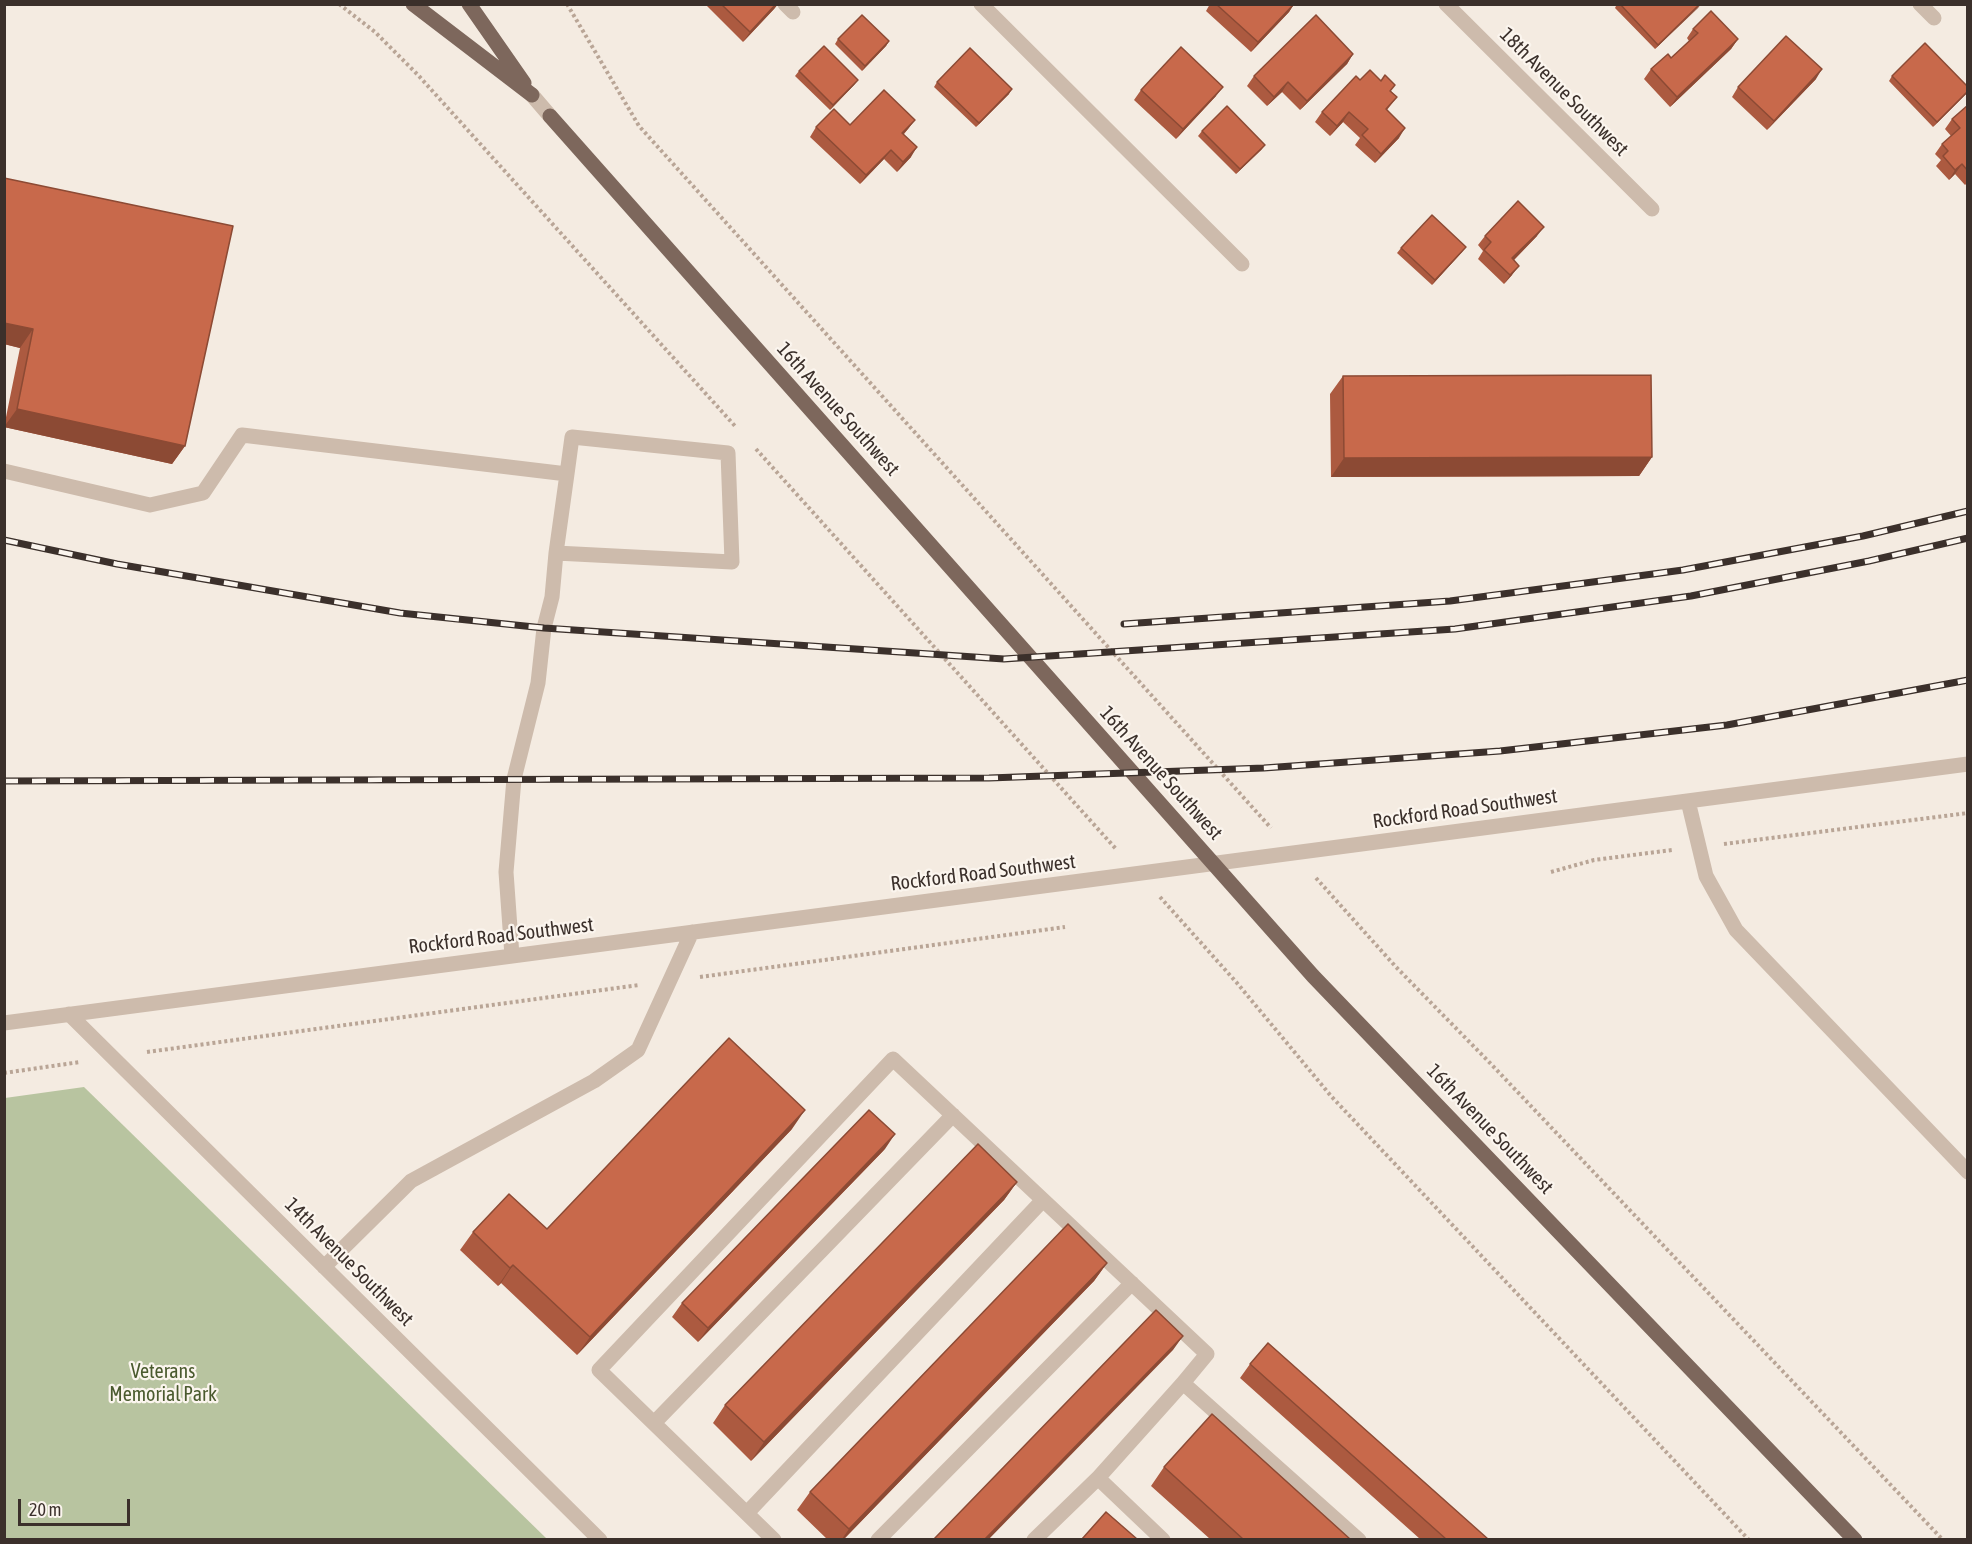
<!DOCTYPE html>
<html>
<head>
<meta charset="utf-8">
<style>
	body { margin:0 }
	#map { position:relative; width:1972px; height:1544px; overflow:hidden; background:#f4ebe1; font-family:"Asap Condensed",sans-serif }
	canvas { display:block }
	.frame { position:absolute; inset:0; border:6px solid #3b302b; pointer-events:none }
	.scale { position:absolute; left:18px; top:1499px; width:112px; height:27px; box-sizing:border-box; border:3px solid #3b302b; border-top:0; padding-left:8px; font-size:18px; line-height:21px; white-space:nowrap; color:#3b302b; -webkit-text-stroke:4px #fbf5ee; paint-order:stroke }
</style>
</head>
<body>
<div id="map">
<canvas width="1972" height="1544"></canvas>
<div class="frame"></div>
<div class="scale">20 m</div>
</div>
<script>
const ctx = document.querySelector('canvas').getContext('2d');
ctx.lineJoin = 'round';
function fill(path, color) {
  ctx.fillStyle = color;
  ctx.fill(path, 'evenodd');
}
function poly(rows) {
  const path = new Path2D();
  for (const r of rows) {
    path.moveTo(r[0], r[1]);
    for (let i = 2; i < r.length; i += 2) path.lineTo(r[i], r[i + 1]);
  }
  return path;
}
function stroke(path, color, width, dash) {
  ctx.strokeStyle = color;
  ctx.lineWidth = width;
  ctx.lineCap = dash ? 'butt' : 'round';
  ctx.setLineDash(dash || []);
  ctx.stroke(path);
}
function drawText(font, color, halo, rows, align = 'center') {
  ctx.font = font + ' "Asap Condensed",sans-serif';
  ctx.lineWidth = 4.5;
  ctx.setLineDash([]);
  ctx.textBaseline = 'middle';
  ctx.strokeStyle = halo;
  ctx.fillStyle = color;
  for (const [text, x, y, turn = 0] of rows) {
    ctx.save();
    ctx.translate(x, y);
    ctx.rotate((+turn || 0) * Math.PI / 180);
    ctx.textAlign = isNaN(turn) ? turn : align;
    if (halo) ctx.strokeText(text, 0, 0);
    ctx.fillText(text, 0, 0);
    ctx.restore();
  }
}
const green = poly([
	[84,1087,547,1539,5,1539,5,1098]
]);
const path = poly([
	[339,4,375,32,418,75,735,426],
	[567,4,639,126,1271,828],
	[756,449,1116,849],
	[1724,844,1968,813],
	[1551,872,1594,860,1672,850],
	[1316,878,1396,967,1491,1064,1943,1540],
	[1160,897,1237,983,1331,1096,1749,1540],
	[700,977,1065,927],
	[147,1052,639,985],
	[4,1073,80,1062]
]);
const minor = poly([
	[785,4,793,12],
	[981,4,1242,264],
	[1446,4,1652,209],
	[1920,4,1934,18],
	[532,95,550,116],
	[4,471,150,505,203,493,242,435,567,474,556,553,552,597,544,628,538,683,514,779,506,872,512,956],
	[556,553,732,562,728,453,572,437,567,474],
	[1688,801,1706,876,1736,930,1968,1172],
	[69,1014,600,1540],
	[4,1023,1968,764],
	[324,1267,411,1181,594,1081,638,1050,692,932],
	[654,1423,953,1115],
	[1098,1478,1183,1383],
	[747,1513,1043,1200],
	[774,1540,599,1370,893,1059,1207,1354,1183,1383,1359,1540],
	[878,1540,1132,1283],
	[1034,1540,1098,1478,1163,1540]
]);
const major = poly([
	[413,4,532,95],
	[469,4,524,83],
	[550,116,1313,976,1855,1540]
]);
const rail = poly([
	[4,540,117,564,400,613,544,628,1004,659,1455,629,1691,596,1869,561,1968,538],
	[1124,624,1450,601,1683,570,1863,536,1968,511],
	[4,781,989,778,1264,768,1500,751,1727,725,1968,680]
]);
const wall = poly([
	[705,4,778,4,774,9,743,42],
	[1210,4,1294,4,1289,12,1251,52,1206,11],
	[1617,4,1701,4,1655,49,1615,8],
	[1693,29,1738,39,1731,49,1670,107,1644,79,1651,69,1671,58,1689,41,1687,38],
	[838,39,889,41,886,46,862,71,835,44],
	[1353,54,1347,64,1300,110,1282,92,1267,106,1247,86,1254,76],
	[799,71,858,80,854,85,830,110,795,76],
	[1892,76,1968,87,1968,92,1933,127,1889,81],
	[1816,79,1767,130,1732,97,1738,87],
	[1360,80,1391,91,1397,97,1387,110,1399,138,1375,163,1355,145,1360,138,1343,122,1330,136,1315,122,1322,112],
	[937,82,1009,94,976,127,934,87],
	[1141,90,1216,96,1176,139,1134,100],
	[1968,105,1968,182,1965,185,1955,174,1949,180,1936,166,1941,160,1935,154,1942,144,1951,136,1945,129,1952,119],
	[915,120,904,134,911,157,897,172,884,159,860,184,810,137,816,127],
	[1202,131,1265,145,1261,150,1236,174,1198,136],
	[4,178,185,446,172,464,4,427,20,348,4,344],
	[1485,236,1537,236,1514,260,1512,275,1504,284,1478,259,1483,251,1478,245],
	[1401,248,1462,252,1432,285,1397,253],
	[1343,376,1652,457,1639,476,1331,477,1330,394],
	[792,1129,577,1355,501,1283,498,1286,460,1250,473,1232,547,1229],
	[885,1149,698,1342,672,1317,682,1303],
	[1017,1182,1004,1200,751,1461,713,1423,725,1405],
	[1107,1263,1094,1281,844,1539,827,1539,797,1510,810,1492],
	[1250,1364,1488,1539,1420,1539,1240,1378],
	[1164,1467,1350,1539,1210,1539,1151,1486]
]);
const shadedWall = poly([
	[776,4,778,4,774,9,743,42,750,32],
	[1294,4,1289,12,1251,52,1258,42],
	[1701,4,1698,8,1655,49,1658,45],
	[1738,39,1731,49,1670,107,1677,97],
	[889,41,886,46,862,71,865,66],
	[1353,54,1347,64,1300,110,1307,101],
	[1822,69,1816,79,1767,130,1774,121],
	[858,80,854,85,830,110,833,105],
	[1288,82,1282,92,1267,106,1274,97],
	[1223,87,1216,96,1176,139,1183,129],
	[1012,89,1009,94,976,127,979,123],
	[1968,91,1966,94,1933,127,1937,122],
	[1349,112,1343,122,1330,136,1337,126],
	[915,120,908,129,896,142,902,133],
	[1405,128,1399,138,1375,163,1381,154],
	[1265,145,1261,150,1236,174,1240,169],
	[917,147,911,157,897,172,903,162],
	[891,150,884,159,860,184,866,175],
	[1962,164,1955,174,1949,180,1955,170],
	[1544,227,1537,236,1506,268,1512,258],
	[1466,247,1462,252,1432,285,1435,280],
	[1519,266,1512,275,1504,284,1510,275],
	[4,323,33,329,20,348,4,344],
	[17,409,185,446,172,464,4,427],
	[1652,457,1639,476,1331,477,1344,458],
	[805,1110,792,1129,577,1355,590,1337],
	[895,1134,885,1149,698,1342,708,1328],
	[1017,1182,1004,1200,751,1461,764,1442],
	[1107,1263,1094,1281,844,1539,842,1539,849,1529],
	[513,1265,501,1283,498,1286,510,1268],
	[1183,1336,1173,1350,989,1539,985,1539]
]);
const building = poly([
	[721,4,776,4,750,32,721,4],
	[1216,4,1294,4,1258,42,1216,4],
	[1620,4,1700,4,1658,45,1620,4],
	[1711,11,1738,39,1677,97,1651,69,1668,54,1671,58,1698,33,1693,29,1711,11],
	[862,15,889,41,865,66,838,39,862,15],
	[1316,15,1353,54,1307,101,1288,82,1274,97,1254,76,1316,15],
	[1786,36,1822,69,1774,121,1738,87,1786,36],
	[1925,43,1968,87,1968,91,1937,122,1892,76,1925,43],
	[824,46,858,80,833,105,799,71,824,46],
	[1181,47,1223,87,1183,129,1141,90,1181,47],
	[970,48,1012,89,979,123,937,82,970,48],
	[1370,70,1381,81,1385,75,1395,85,1390,91,1397,97,1386,109,1405,128,1381,154,1362,135,1368,129,1349,112,1337,126,1322,112,1356,76,1360,80,1370,70],
	[884,90,915,120,902,133,917,147,903,162,891,150,866,175,816,127,834,109,850,125,884,90],
	[1968,105,1968,171,1962,164,1955,170,1943,156,1948,151,1942,144,1960,128,1952,119,1968,105],
	[1227,106,1265,145,1240,169,1202,131,1227,106],
	[4,178,233,226,185,446,17,409,33,329,4,323,4,178],
	[1518,201,1544,227,1512,258,1519,266,1510,275,1484,250,1491,242,1485,236,1518,201],
	[1432,215,1466,247,1435,280,1401,248,1432,215],
	[1651,375,1652,457,1344,458,1343,376,1651,375],
	[729,1038,805,1110,590,1337,513,1265,510,1268,473,1232,509,1194,547,1229,729,1038],
	[869,1110,895,1134,708,1328,682,1303,869,1110],
	[978,1144,1017,1182,764,1442,725,1405,978,1144],
	[1068,1224,1107,1263,849,1529,810,1492,1068,1224],
	[1156,1310,1183,1336,985,1539,934,1539,1156,1310],
	[1268,1343,1488,1539,1446,1539,1250,1364,1268,1343],
	[1212,1414,1350,1539,1243,1539,1164,1467,1212,1414],
	[1106,1512,1137,1539,1082,1539,1106,1512]
]);
const streetNames = [
	["18th Avenue Southwest",1564,92,45],
	["16th Avenue Southwest",838,409,48],
	["16th Avenue Southwest",1161,773,48],
	["Rockford Road Southwest",1465,809,-8],
	["Rockford Road Southwest",983,873,-7],
	["Rockford Road Southwest",501,936,-7],
	["16th Avenue Southwest",1490,1129,46],
	["14th Avenue Southwest",349,1262,45]
];
const parkNames = [
	["Veterans",163,1372],
	["Memorial Park",163,1395]
];
fill(green, '#b8c4a0');
stroke(path, '#b9a596', 4, [3, 3]);
stroke(minor, '#cdbbac', 15);
stroke(major, '#7d675c', 15);
stroke(rail, '#3b302b', 7);
stroke(rail, '#fbf5ee', 4.5, [14]);
fill(wall, '#ac5a40');
fill(shadedWall, '#8c4a34');
fill(building, '#c8694b');
stroke(building, '#8c4a34', 1.5);
drawText('20px', '#3b302b', '#fbf5ee', streetNames);
drawText('20px', '#4a5a2e', '#fbf5ee', parkNames);
</script>
</body>
</html>
